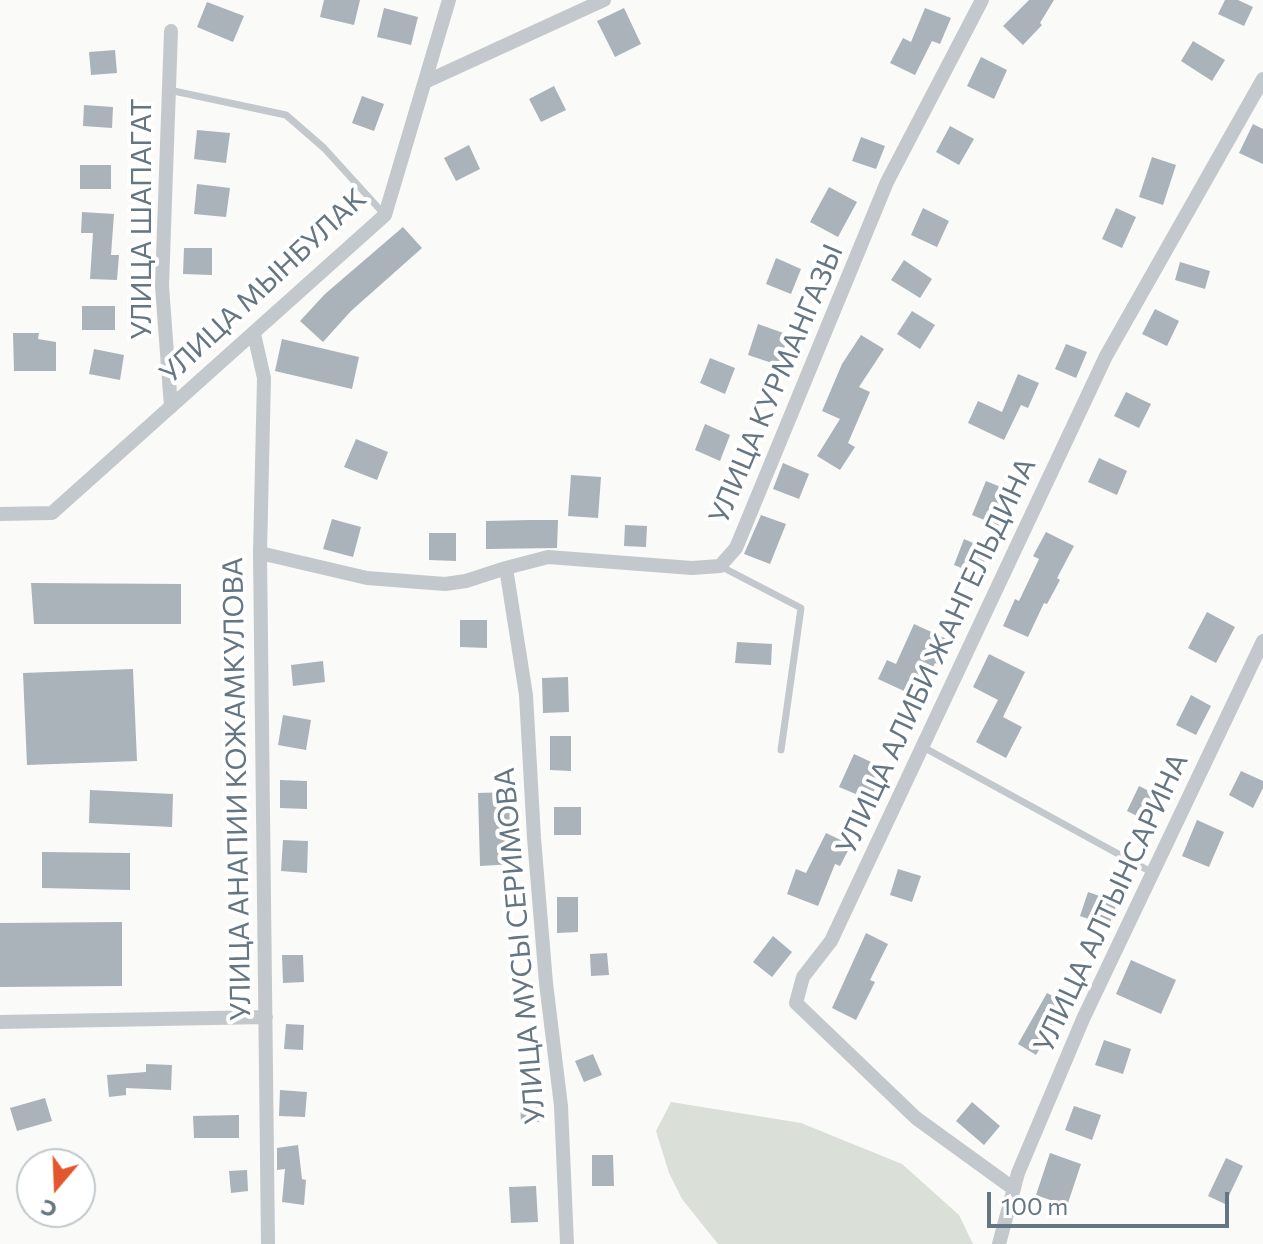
<!DOCTYPE html>
<html>
<head>
<meta charset="utf-8">
<style>
	body { margin:0 }
	#map { position:relative; width:1263px; height:1244px; overflow:hidden; background:#fafaf8; font-family:Commissioner,sans-serif }
	canvas { display:block }
	.north { position:absolute; left:16px; top:1148px; width:80px; height:80px; box-sizing:border-box; background:#fff; border:2px solid #c1c8cd; border-radius:50%; rotate:199deg; font-size:22px; font-weight:700; line-height:32px; text-align:center; color:#657683 }
	.north::after { content:''; display:block; margin:auto; width:28px; height:36px; background:#e4572e; clip-path:polygon(50% 0,100% 100%,50% 72%,0 100%) }
	.scale { position:absolute; left:987px; top:1192px; width:242px; height:36px; box-sizing:border-box; border:4px solid #657683; border-top:0; padding-left:10px; font-size:24px; line-height:28px; white-space:nowrap; color:#657683; -webkit-text-stroke:6px #fff; paint-order:stroke }
</style>
</head>
<body>
<div id="map">
<canvas width="1263" height="1244"></canvas>
<div class="north">С</div>
<div class="scale">100 m</div>
</div>
<script>
const ctx = document.querySelector('canvas').getContext('2d');
ctx.lineJoin = 'round';
function fill(path, color) {
  ctx.fillStyle = color;
  ctx.fill(path, 'evenodd');
}
function poly(rows) {
  const path = new Path2D();
  for (const r of rows) {
    path.moveTo(r[0], r[1]);
    for (let i = 2; i < r.length; i += 2) path.lineTo(r[i], r[i + 1]);
  }
  return path;
}
function stroke(path, color, width, dash) {
  ctx.strokeStyle = color;
  ctx.lineWidth = width;
  ctx.lineCap = dash ? 'butt' : 'round';
  ctx.setLineDash(dash || []);
  ctx.stroke(path);
}
function drawText(font, color, halo, rows, align = 'center') {
  ctx.font = font + ' Commissioner,sans-serif';
  ctx.lineWidth = 8;
  ctx.setLineDash([]);
  ctx.textBaseline = 'middle';
  ctx.strokeStyle = halo;
  ctx.fillStyle = color;
  for (const [text, x, y, turn = 0] of rows) {
    ctx.save();
    ctx.translate(x, y);
    ctx.rotate((+turn || 0) * Math.PI / 180);
    ctx.textAlign = isNaN(turn) ? turn : align;
    if (halo) ctx.strokeText(text, 0, 0);
    ctx.fillText(text, 0, 0);
    ctx.restore();
  }
}
const green = poly([
	[671,1102,801,1123,902,1164,959,1215,973,1244,718,1244,682,1199,669,1173,656,1131]
]);
const building = poly([
	[324,0,360,0,354,25,320,17],
	[1029,0,1054,0,1040,23,1042,25,1023,45,1003,26],
	[1225,0,1238,0,1253,7,1244,26,1218,14],
	[207,2,244,16,233,42,197,27],
	[384,8,418,17,411,45,377,37],
	[624,8,641,44,615,57,597,21],
	[925,8,951,18,940,44,932,41,915,75,890,63,903,38,911,42],
	[1193,41,1225,60,1212,81,1181,61],
	[115,50,117,73,91,75,89,52],
	[981,57,1007,70,994,99,967,86],
	[554,86,566,110,541,122,529,99],
	[362,96,384,104,374,131,352,123],
	[84,105,113,107,112,128,83,126],
	[1253,124,1263,129,1263,164,1239,153],
	[950,126,974,139,959,165,936,152],
	[197,130,230,133,226,163,194,159],
	[861,137,885,146,876,169,852,161],
	[469,145,480,169,456,181,444,158],
	[1152,157,1176,165,1163,205,1139,197],
	[80,165,111,165,111,189,80,189],
	[197,184,230,188,226,217,194,214],
	[829,187,857,202,838,237,810,222],
	[923,208,949,221,937,247,911,235],
	[1116,208,1136,217,1122,248,1102,239],
	[82,212,114,214,111,255,119,255,117,280,90,279,93,233,81,233],
	[403,227,422,248,351,311,323,342,300,321,325,294],
	[184,248,212,248,212,275,183,274],
	[776,258,801,269,791,294,766,284],
	[904,260,932,279,920,298,891,280],
	[1180,262,1210,271,1205,289,1175,280],
	[82,306,115,306,115,330,82,330],
	[1155,309,1179,321,1167,346,1142,334],
	[912,311,935,325,920,349,897,334],
	[758,324,789,335,778,365,748,355],
	[13,333,39,333,38,339,56,342,56,371,14,371],
	[861,335,884,349,859,387,870,392,848,443,855,447,840,470,817,456,840,419,822,411,842,364],
	[282,339,359,357,352,389,275,371],
	[1066,344,1087,352,1076,378,1055,369],
	[94,349,124,355,120,380,89,374],
	[710,358,735,368,725,394,700,383],
	[1018,374,1039,383,1028,408,1021,405,1004,440,968,423,978,401,1002,412],
	[1126,392,1151,404,1139,428,1114,416],
	[705,424,730,435,720,461,695,450],
	[356,439,388,452,377,480,344,467],
	[1099,458,1127,471,1117,495,1088,482],
	[783,463,809,474,799,499,773,489],
	[571,475,601,477,598,518,568,516],
	[986,481,1013,492,999,526,972,515],
	[761,515,786,524,770,564,744,554],
	[332,519,361,527,353,557,323,549],
	[530,520,558,520,557,548,486,549,486,521],
	[625,525,647,526,646,547,624,546],
	[1046,532,1074,546,1057,578,1060,580,1047,604,1044,603,1028,637,1003,626,1015,599,1019,601,1039,559,1033,556],
	[429,533,456,533,456,561,429,560],
	[964,539,989,550,979,575,954,565],
	[31,583,181,584,181,624,34,624],
	[1207,612,1235,627,1216,663,1188,648],
	[460,620,487,620,487,648,460,647],
	[914,624,951,641,939,665,935,663,919,698,878,679,887,660,896,664],
	[737,642,772,644,771,665,735,663],
	[989,654,1025,672,1003,717,1022,727,1006,758,976,742,998,700,973,687],
	[323,661,325,682,293,686,291,665],
	[133,669,137,761,27,765,23,673],
	[568,677,569,712,543,713,542,678],
	[1191,695,1211,706,1196,735,1176,725],
	[283,715,311,720,306,750,278,745],
	[550,736,571,736,571,771,550,770],
	[854,754,884,768,870,800,839,787],
	[1241,771,1263,781,1263,788,1253,808,1229,795],
	[280,780,307,781,307,809,280,808],
	[1139,786,1163,798,1151,823,1127,811],
	[90,790,173,794,172,827,89,823],
	[509,792,510,840,512,839,514,864,480,866,478,793],
	[554,807,581,807,581,835,554,835],
	[1197,820,1224,832,1209,867,1182,856],
	[826,833,851,845,840,866,835,864,818,906,787,894,796,869,806,873],
	[283,840,308,841,307,873,281,871],
	[42,852,130,853,130,890,42,888],
	[898,869,921,876,912,902,890,895],
	[1088,892,1117,902,1109,926,1080,916],
	[557,897,578,897,578,932,557,933],
	[122,922,122,986,0,987,0,923],
	[866,933,888,944,870,980,875,982,856,1020,832,1008],
	[773,936,792,952,772,977,753,962],
	[607,953,609,975,591,976,590,954],
	[282,955,303,955,304,982,283,983],
	[1131,960,1176,980,1161,1014,1116,994],
	[1047,993,1065,1003,1036,1055,1018,1044],
	[286,1024,304,1025,303,1050,284,1049],
	[1104,1040,1131,1049,1123,1074,1095,1065],
	[593,1054,602,1075,584,1082,575,1061],
	[146,1064,172,1065,171,1090,126,1088,126,1095,109,1097,107,1075,146,1072],
	[280,1090,307,1092,305,1117,279,1116],
	[45,1098,52,1121,17,1131,10,1108],
	[537,1100,539,1122,521,1123,520,1101],
	[972,1102,1000,1126,984,1145,956,1121],
	[1074,1106,1101,1115,1092,1140,1065,1130],
	[239,1115,239,1138,194,1138,193,1116],
	[298,1145,302,1179,306,1180,304,1205,282,1202,285,1169,277,1170,277,1148],
	[1050,1153,1081,1164,1067,1206,1036,1195],
	[592,1155,613,1155,614,1186,592,1186],
	[1226,1158,1243,1166,1225,1204,1208,1196],
	[247,1170,248,1191,231,1193,229,1171],
	[536,1186,538,1222,511,1223,509,1187]
]);
const service = poly([
	[169,90,286,115,324,148,384,214],
	[720,566,801,608,781,750],
	[923,747,1153,873]
]);
const minor = poly([
	[171,31,162,286,171,407],
	[425,82,604,0],
	[254,334,264,378,260,553,268,1244],
	[0,514,52,513,385,215,449,0],
	[260,553,367,578,445,584,466,581,506,568],
	[0,1022,266,1017],
	[1014,1189,916,1118,796,1003,803,977,831,941,1106,356,1263,79],
	[567,1244,561,1106,546,983,534,838,526,695,506,568,548,557,692,568,720,566,736,548,887,182,982,0],
	[999,1244,1018,1173,1083,1019,1263,641]
]);
const streetNames = [
	["УЛИЦА ШАПАГАТ",142,219,-90],
	["УЛИЦА МЫНБУЛАК",263,286,-43],
	["УЛИЦА КУРМАНГАЗЫ",776,384,-67],
	["УЛИЦА АЛИБИ ЖАНГЕЛЬДИНА",936,656,-65],
	["УЛИЦА АНАПИИ КОЖАМКУЛОВА",237,789,-91],
	["УЛИЦА АЛТЫНСАРИНА",1111,903,-65],
	["УЛИЦА МУСЫ СЕРИМОВА",520,946,-95]
];
fill(green, '#dadfd7');
fill(building, '#aab3b9');
stroke(service, '#c3c8cc', 7);
stroke(minor, '#c3c8cc', 14);
drawText('28px', '#657683', '#fff', streetNames);
</script>
</body>
</html>
